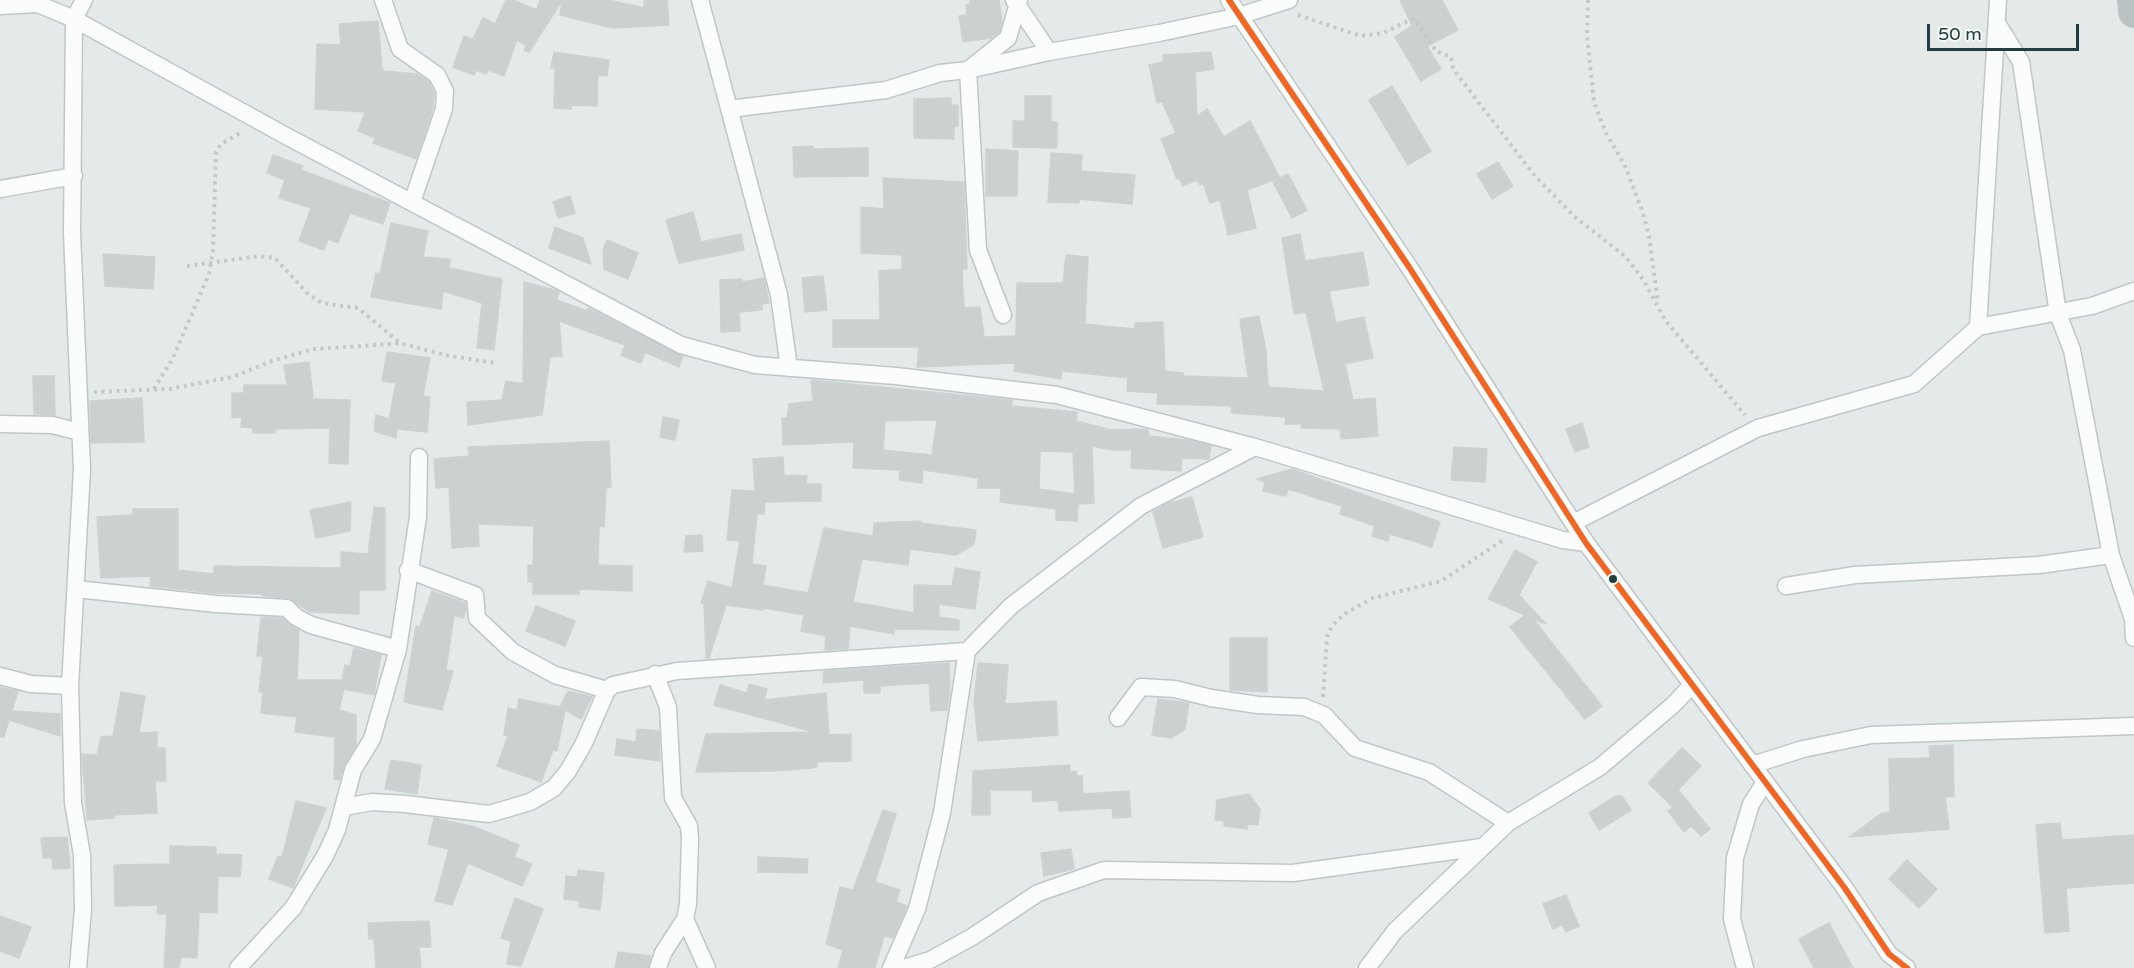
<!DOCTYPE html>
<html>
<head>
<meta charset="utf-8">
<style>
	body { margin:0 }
	#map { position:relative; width:2134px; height:968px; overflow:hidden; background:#e4eae9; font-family:"Varela Round",sans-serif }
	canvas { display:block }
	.scale { position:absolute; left:1927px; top:24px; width:152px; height:27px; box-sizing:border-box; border:3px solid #203e3f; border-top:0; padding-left:8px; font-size:18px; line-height:21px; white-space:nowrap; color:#203e3f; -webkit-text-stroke:4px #f2f9f7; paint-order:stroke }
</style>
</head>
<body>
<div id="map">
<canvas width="2134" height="968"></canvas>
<div class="scale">50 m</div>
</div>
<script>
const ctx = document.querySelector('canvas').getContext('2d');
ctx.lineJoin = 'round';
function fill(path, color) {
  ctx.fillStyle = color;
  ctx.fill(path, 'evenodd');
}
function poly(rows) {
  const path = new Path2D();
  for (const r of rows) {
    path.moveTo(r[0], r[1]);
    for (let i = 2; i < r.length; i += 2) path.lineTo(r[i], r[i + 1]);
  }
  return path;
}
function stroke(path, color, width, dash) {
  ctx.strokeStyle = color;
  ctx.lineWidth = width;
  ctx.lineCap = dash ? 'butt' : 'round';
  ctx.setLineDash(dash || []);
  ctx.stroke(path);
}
const building = poly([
	[506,0,513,0,537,10,540,0,609,0,644,8,644,1,667,0,669,25,613,28,560,15,562,1,529,52,524,50,526,46,517,40,504,76,488,70,486,74,476,70,474,75,453,67,464,36,473,39,483,18,495,24,506,0],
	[970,0,999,0,1002,22,999,32,991,38,963,42,959,16,967,15,966,5,970,4,970,0],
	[1400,0,1442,0,1458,30,1427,46,1441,69,1421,81,1395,37,1412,26,1400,0],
	[378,21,382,68,384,71,417,74,429,82,434,93,433,108,416,159,373,143,375,138,358,131,365,112,315,109,317,44,341,45,339,24,378,21],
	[554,52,609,60,607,76,598,75,597,106,572,105,571,109,554,108,555,68,551,68,554,52],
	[1211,52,1214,69,1195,72,1197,116,1207,109,1224,137,1250,121,1280,178,1288,174,1307,210,1292,218,1273,182,1279,178,1247,190,1256,228,1228,235,1220,200,1210,203,1203,183,1200,185,1197,180,1183,186,1179,178,1177,179,1161,139,1176,133,1162,102,1157,103,1149,65,1163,62,1163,55,1211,52],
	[1392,86,1431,151,1408,165,1369,100,1392,86],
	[1025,96,1051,96,1051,122,1057,122,1057,148,1013,147,1013,121,1025,121,1025,96],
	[951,98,951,105,958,105,958,126,954,127,954,139,914,138,914,99,951,98],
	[813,146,813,149,868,148,868,176,794,177,793,147,813,146],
	[986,149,1018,151,1017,196,986,196,986,149],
	[1051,153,1082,155,1081,171,1135,175,1132,204,1079,199,1079,203,1048,202,1051,153],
	[273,155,303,166,301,170,390,203,383,224,350,213,338,243,328,239,324,250,299,241,311,208,279,198,285,180,267,173,273,155],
	[1498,162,1513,186,1492,199,1477,174,1498,162],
	[883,178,964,182,967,269,962,269,964,308,980,307,984,337,1016,336,1017,283,1063,283,1066,255,1088,257,1085,324,1135,329,1135,323,1163,322,1165,371,1183,373,1183,376,1248,378,1240,319,1259,316,1266,351,1268,387,1324,391,1306,312,1294,314,1282,238,1300,234,1305,261,1363,252,1369,285,1329,291,1336,323,1364,317,1373,358,1345,364,1353,400,1375,398,1378,436,1341,439,1340,429,1301,428,1302,424,1285,424,1286,417,1231,413,1232,406,1157,404,1158,393,1127,391,1128,378,1062,371,1061,379,1014,371,1015,363,917,367,919,347,833,347,833,320,880,320,879,271,902,269,902,255,861,253,861,207,884,209,883,178],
	[570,196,575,213,558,218,553,202,570,196],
	[693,212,701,242,741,234,744,250,679,263,666,220,693,212],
	[391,223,428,231,423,257,450,259,449,268,502,279,494,350,477,348,482,303,443,291,441,309,371,297,376,273,380,274,391,223],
	[555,227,583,238,591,264,549,248,555,227],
	[607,240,638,253,628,279,604,269,603,250,607,240],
	[103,254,155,257,153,289,105,286,103,254],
	[823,276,827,310,805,312,802,278,823,276],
	[764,278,769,303,762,304,762,310,739,312,740,331,721,332,720,280,742,279,742,282,764,278],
	[524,282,554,290,559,292,557,300,587,311,588,308,683,356,679,367,645,352,641,363,621,355,625,345,559,321,562,356,550,357,542,415,468,425,467,402,502,400,506,381,523,384,524,282],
	[387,352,430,358,423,396,430,397,427,432,397,429,396,438,374,431,376,415,389,419,396,383,382,381,387,352],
	[309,362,313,399,350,400,348,464,329,463,330,428,275,429,275,433,253,433,253,428,241,427,242,417,232,418,232,393,244,393,244,385,287,385,284,365,309,362],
	[33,376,54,376,55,415,34,414,33,376],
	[811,380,1012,400,1012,406,1077,412,1076,421,1112,430,1143,429,1148,430,1149,436,1187,440,1211,446,1209,459,1182,458,1181,471,1131,468,1132,450,1112,450,1092,446,1094,503,1078,504,1077,521,1056,520,1056,509,1000,502,1001,488,978,488,978,478,923,470,922,483,899,480,900,470,853,468,854,442,783,445,782,418,787,418,789,404,813,401,811,380],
	[937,420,932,455,883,450,885,421,937,420],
	[1040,451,1073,452,1075,494,1039,489,1040,451],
	[142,398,144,442,91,443,90,401,142,398],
	[663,417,679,420,675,440,660,437,663,417],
	[1582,423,1589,447,1575,452,1566,429,1582,423],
	[609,441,611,487,606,488,604,527,599,526,598,565,632,566,632,591,579,589,579,594,533,594,533,582,528,582,528,565,533,566,534,526,478,524,479,546,452,548,449,487,436,488,434,459,469,456,468,447,609,441],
	[1454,447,1487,449,1485,482,1451,480,1454,447],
	[783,457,784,475,807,476,806,484,821,484,821,501,765,502,764,514,757,514,752,564,766,566,763,585,808,593,824,528,873,536,874,523,921,521,921,523,976,530,974,544,956,555,910,549,908,565,862,559,853,602,914,613,914,585,952,586,955,568,980,572,975,609,939,604,939,617,959,620,959,630,895,629,894,634,850,626,848,649,825,650,826,636,801,631,804,615,763,608,763,610,726,605,709,658,706,658,704,604,701,603,708,581,732,588,740,541,727,540,732,490,755,491,753,459,783,457],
	[1292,469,1440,522,1432,547,1390,534,1388,541,1372,536,1375,526,1340,514,1342,506,1288,489,1286,496,1263,491,1265,482,1257,479,1292,469],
	[1192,497,1203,537,1163,548,1153,512,1169,503,1192,497],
	[351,502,350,531,316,538,310,510,351,502],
	[374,507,385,508,385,590,359,590,359,614,310,612,288,598,263,596,263,594,214,593,150,586,151,576,101,578,97,517,133,515,133,509,178,509,178,570,214,574,214,566,341,568,341,552,368,554,374,507],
	[702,535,703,551,684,552,686,536,702,535],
	[1515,550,1537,562,1519,595,1546,624,1533,619,1602,706,1585,719,1510,627,1525,615,1488,599,1515,550],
	[432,591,465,603,466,610,463,618,454,615,446,670,453,671,442,710,404,702,416,626,420,627,432,591],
	[536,606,575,621,565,646,526,631,536,606],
	[261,617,282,618,299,630,297,680,342,680,345,665,350,666,354,648,381,655,374,695,344,689,339,710,356,715,356,746,344,765,339,780,334,779,335,737,295,732,297,717,261,713,263,692,259,692,263,656,257,656,261,617],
	[1230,638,1267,638,1267,692,1230,690,1230,638],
	[949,663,950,691,947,710,931,711,929,683,880,686,880,693,864,693,864,680,823,683,824,671,949,663],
	[978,663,1008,665,1005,704,1056,701,1058,735,978,741,974,702,978,663],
	[749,684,767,689,764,700,826,693,829,735,851,734,851,761,817,762,817,766,813,768,774,771,696,772,706,734,814,732,714,705,720,685,747,693,749,684],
	[0,687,18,691,12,711,60,714,60,736,9,720,4,737,0,737,0,687],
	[568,691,592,697,581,719,565,710,557,751,553,750,541,782,497,766,508,736,504,735,508,708,517,710,519,699,560,707,568,691],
	[121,692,145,696,139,733,157,732,157,748,165,748,166,781,155,781,157,813,114,815,115,818,87,820,82,754,97,755,101,737,113,736,121,692],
	[1158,699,1189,703,1185,729,1171,738,1152,735,1158,699],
	[637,729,659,731,660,761,615,755,617,739,636,742,637,729],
	[1953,745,1954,796,1945,797,1949,829,1849,837,1882,813,1890,812,1889,759,1930,758,1929,746,1953,745],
	[1682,748,1701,766,1678,790,1710,829,1701,836,1691,826,1684,832,1668,811,1673,807,1648,783,1682,748],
	[391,760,421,765,417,794,385,789,391,760],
	[1070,765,1070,772,1076,771,1077,776,1082,776,1083,794,1129,791,1131,817,1113,818,1112,808,1059,811,1058,800,1033,802,1032,790,990,790,990,815,972,815,973,771,1070,765],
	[1249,794,1260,809,1258,825,1247,824,1247,829,1224,826,1224,821,1215,820,1217,800,1249,794],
	[1616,796,1622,796,1631,810,1599,830,1589,813,1616,796],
	[296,801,326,808,293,888,269,879,278,856,282,858,296,801],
	[883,810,896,814,875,882,900,890,896,902,907,906,893,938,884,936,875,968,838,968,843,950,826,944,840,887,853,890,883,810],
	[434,818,475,827,519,845,514,857,532,864,522,886,468,863,452,905,435,901,449,849,428,844,434,818],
	[2060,823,2062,840,2134,835,2134,883,2066,888,2069,931,2045,933,2036,825,2060,823],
	[67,837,70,868,53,869,52,858,43,858,41,838,67,837],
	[170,846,216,847,216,854,242,855,240,877,218,876,217,913,199,912,197,958,181,957,179,968,164,968,167,914,157,914,158,905,115,906,114,865,170,864,170,846],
	[1071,849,1074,869,1044,876,1041,853,1071,849],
	[758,857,808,859,807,873,758,872,758,857],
	[1907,860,1937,889,1919,908,1889,879,1907,860],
	[578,870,604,873,600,910,579,907,580,901,564,899,566,876,577,877,578,870],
	[1566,895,1579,926,1566,932,1562,925,1553,929,1543,904,1566,895],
	[515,898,543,909,521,966,507,964,511,941,501,938,515,898],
	[0,916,31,927,19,958,0,951,0,916],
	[429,921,431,947,419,947,421,968,376,968,374,939,369,939,368,923,429,921],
	[1829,923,1853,968,1814,968,1799,939,1829,923],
	[618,952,651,956,648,968,615,968,618,952]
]);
const path = poly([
	[1588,0,1587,36,1594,102,1606,133,1625,166,1642,210,1649,236,1658,303],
	[1298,15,1361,36,1383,33,1414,18,1436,51,1451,57,1453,69,1535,176,1576,218,1626,257,1644,281,1665,320,1745,415],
	[187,266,259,256,275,258,308,294,322,303,358,308,399,342],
	[154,389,173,358,209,274,213,250,216,153,221,144,242,132],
	[94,392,169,389,232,377,272,361,313,349,361,346,400,343,445,355,495,363],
	[1323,697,1327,637,1332,626,1344,614,1373,598,1441,581,1502,541]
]);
const street = poly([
	[383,0,400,49,437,75,445,91,444,109,412,202],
	[700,0,779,295,789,368],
	[1014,0,1049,52],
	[1229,0,1409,267,1586,543,1844,887,1889,954,1907,968],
	[0,6,38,4,74,19,288,137,681,345,755,365,896,376,1057,395,1255,447,1563,540,1586,543],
	[1997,23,2021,62,2058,314,2072,350,2111,555,2133,619,2134,638],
	[729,109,886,90,940,73,968,70,1049,52,1159,33,1239,16,1289,0],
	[0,189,74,176],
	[1003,315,978,250,968,70,1008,38,1019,0],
	[1978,327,1998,0],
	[0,424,52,425,80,432],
	[1573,523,1758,428,1914,384,1978,327,2092,306,2134,291],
	[408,570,475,595,477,618,513,652,555,675,607,690,613,685,677,671,967,651],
	[1786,586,1855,575,2039,565,2111,555],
	[76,589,216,604,287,608,296,617,311,625,398,649],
	[655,674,668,707,673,798,689,826,690,839,688,904,685,919,663,953,658,968],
	[0,676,31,684,70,686],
	[1118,718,1141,687,1175,689,1211,698,1258,705,1304,707,1324,715,1355,748,1429,772,1508,823,1600,767,1673,705,1692,685],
	[1752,765,1803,749,1871,735,2134,726],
	[344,807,372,802,405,804,489,814,530,802,554,788,568,771,584,743,607,690],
	[685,919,707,968],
	[78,968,83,909,82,855,73,803,70,686,82,469,72,233,74,19,84,0],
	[238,968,293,908,325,856,337,830,353,770,372,739,398,649,418,517,419,457],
	[891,968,917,909,942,813,967,651,1011,606,1141,506,1255,447],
	[904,968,930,960,972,937,1038,893,1104,870,1293,873,1482,847],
	[1367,968,1395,931,1508,823],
	[1745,968,1732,919,1735,858,1751,804,1765,782]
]);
const highway = poly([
	[2133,0,2134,12]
]);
const bus1 = poly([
	[1229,0,1409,267,1586,543,1844,887,1889,954,1907,968]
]);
const markers = [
	[1613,579,5,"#203e3f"]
];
fill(building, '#cbd1d0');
stroke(building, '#cdd3d2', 1.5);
stroke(street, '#c1c7c6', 19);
stroke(highway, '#bcc6c6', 32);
stroke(path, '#c1caca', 4, [3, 4.5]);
stroke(street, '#fbfcfc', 16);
stroke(highway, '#bac2c3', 30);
stroke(bus1, '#f26522', 6);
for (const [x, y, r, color] of markers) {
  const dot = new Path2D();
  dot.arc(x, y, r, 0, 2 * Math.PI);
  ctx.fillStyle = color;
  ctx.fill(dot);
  stroke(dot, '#f2f9f7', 2);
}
</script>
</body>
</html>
